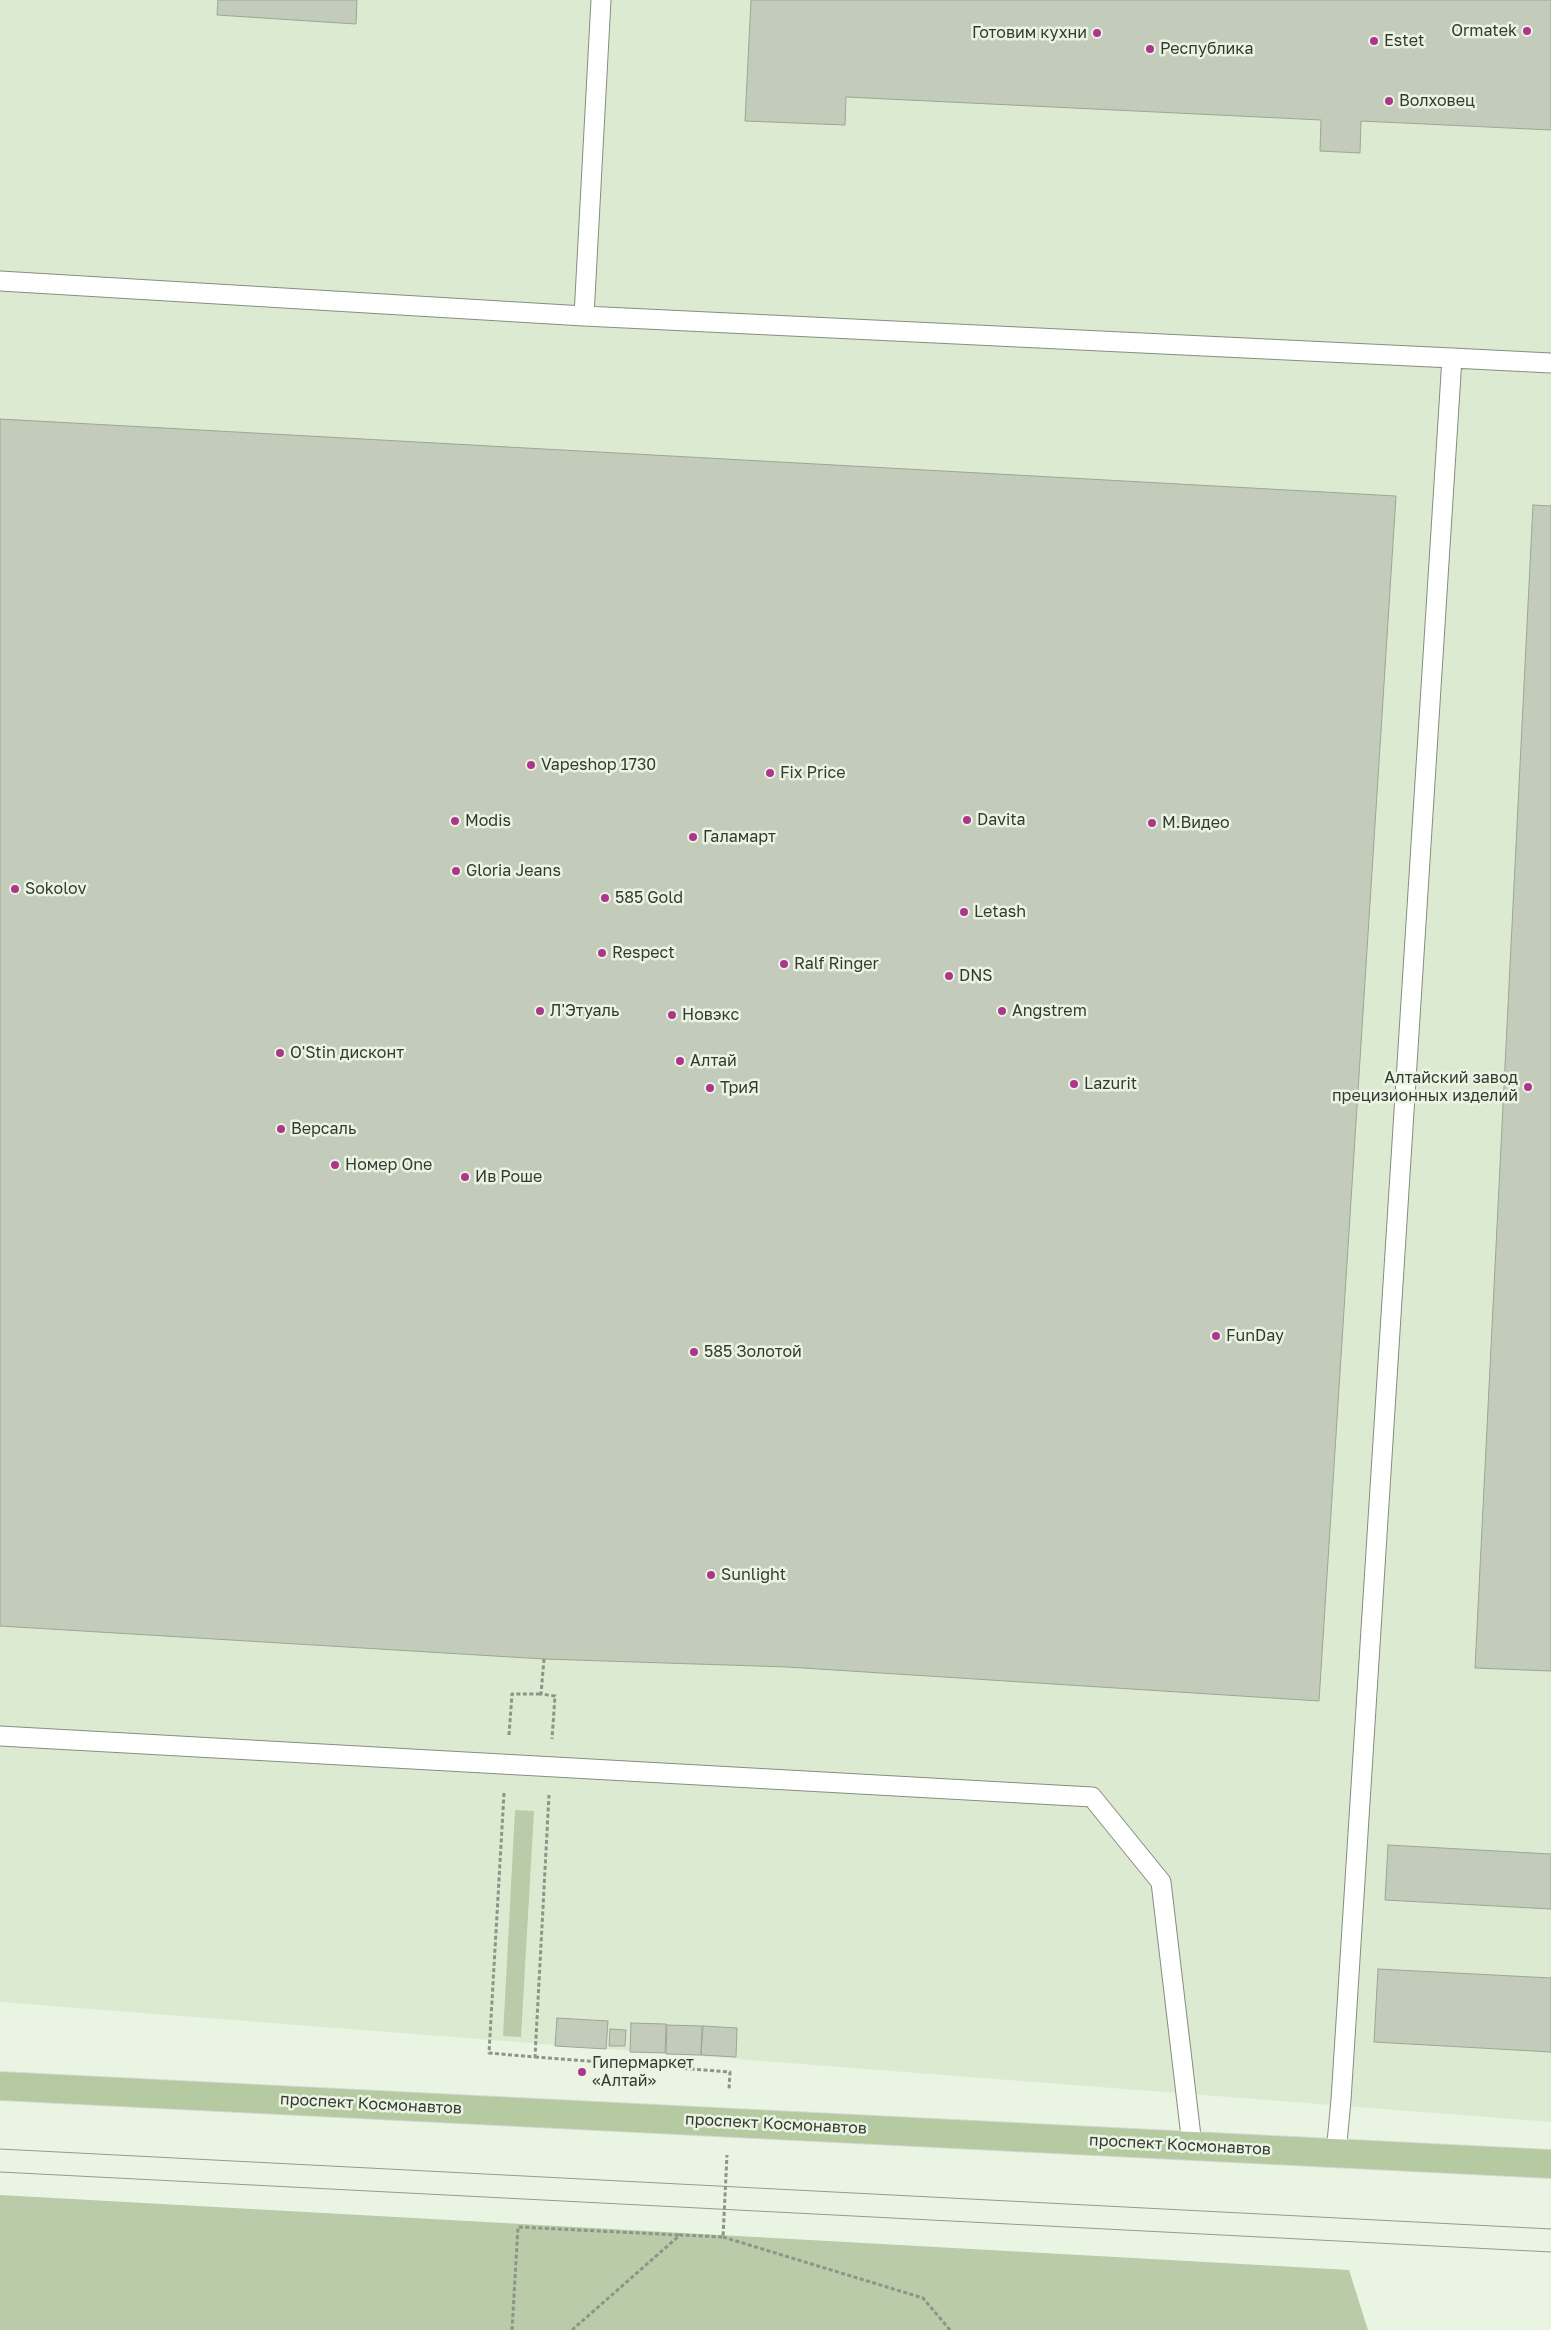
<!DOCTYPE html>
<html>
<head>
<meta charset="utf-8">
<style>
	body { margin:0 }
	canvas { display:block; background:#eaf4e3 }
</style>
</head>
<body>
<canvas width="1551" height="2330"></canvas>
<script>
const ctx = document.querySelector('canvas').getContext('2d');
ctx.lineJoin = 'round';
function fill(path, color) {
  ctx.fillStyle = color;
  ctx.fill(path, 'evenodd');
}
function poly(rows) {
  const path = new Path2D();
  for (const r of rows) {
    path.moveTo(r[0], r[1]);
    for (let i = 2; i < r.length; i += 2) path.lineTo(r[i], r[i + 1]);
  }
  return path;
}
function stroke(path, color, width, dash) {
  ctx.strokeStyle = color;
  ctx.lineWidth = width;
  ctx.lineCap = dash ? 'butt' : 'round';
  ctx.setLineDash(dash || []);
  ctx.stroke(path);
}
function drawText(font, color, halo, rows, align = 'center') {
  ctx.font = font + ' "Golos Text",sans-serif';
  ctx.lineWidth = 5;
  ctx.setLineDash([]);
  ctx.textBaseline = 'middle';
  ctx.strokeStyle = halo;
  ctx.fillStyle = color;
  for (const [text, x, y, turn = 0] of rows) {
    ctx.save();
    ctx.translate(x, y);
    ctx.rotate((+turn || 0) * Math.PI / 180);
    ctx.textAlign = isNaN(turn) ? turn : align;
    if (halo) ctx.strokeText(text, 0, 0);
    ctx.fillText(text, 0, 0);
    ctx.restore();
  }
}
const built = poly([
	[0,0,1551,0,1551,2122,0,2002]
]);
const green = poly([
	[515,1810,534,1811,521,2037,503,2036],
	[0,2195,1349,2270,1368,2330,0,2330]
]);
const building = poly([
	[218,0,357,0,356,24,217,15,218,0],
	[751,0,1551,0,1551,130,1361,121,1360,153,1320,151,1321,120,846,97,845,125,745,121,751,0],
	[0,419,1396,496,1319,1701,787,1667,544,1659,0,1626,0,419],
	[1533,505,1551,506,1551,1671,1475,1668,1533,505],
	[1388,1845,1551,1854,1551,1909,1385,1900,1388,1845],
	[1378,1969,1551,1978,1551,2052,1374,2042,1378,1969],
	[557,2018,608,2021,606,2049,555,2046,557,2018],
	[631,2023,666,2024,665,2053,630,2052,631,2023],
	[667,2025,702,2026,701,2055,666,2054,667,2025],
	[703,2026,737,2028,736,2057,701,2055,703,2026],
	[610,2029,626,2030,625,2046,609,2046,610,2029]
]);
const path = poly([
	[544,1659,541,1694,555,1696,552,1739],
	[509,1735,512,1694,541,1694],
	[504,1793,489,2053,535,2057,549,1795],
	[535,2057,730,2072,729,2089],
	[723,2237,923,2298,950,2330],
	[512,2330,518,2227,679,2235],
	[572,2330,680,2235,723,2237,727,2155]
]);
const service = poly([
	[0,281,584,316,1452,358,1341,2100,1336,2153],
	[584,316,601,0],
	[1452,358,1551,363],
	[0,1736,1092,1797,1161,1882,1192,2145]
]);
const primary = poly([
	[0,2086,1551,2164]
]);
const tram = poly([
	[0,2149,1551,2229],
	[0,2172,1551,2252]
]);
const markers = [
	[1527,31,5,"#ad368d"],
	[1097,33,5,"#ad368d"],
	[1374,41,5,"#ad368d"],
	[1150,49,5,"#ad368d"],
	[1389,101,5,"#ad368d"],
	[531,765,5,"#ad368d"],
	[770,773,5,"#ad368d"],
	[967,820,5,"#ad368d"],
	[455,821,5,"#ad368d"],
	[1152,823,5,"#ad368d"],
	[693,837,5,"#ad368d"],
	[456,871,5,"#ad368d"],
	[15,889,5,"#ad368d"],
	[605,898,5,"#ad368d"],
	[964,912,5,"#ad368d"],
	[602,953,5,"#ad368d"],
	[784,964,5,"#ad368d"],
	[949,976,5,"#ad368d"],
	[540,1011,5,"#ad368d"],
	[1002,1011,5,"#ad368d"],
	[672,1015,5,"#ad368d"],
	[280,1053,5,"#ad368d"],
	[680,1061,5,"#ad368d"],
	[1074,1084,5,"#ad368d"],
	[1528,1087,5,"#ad368d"],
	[710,1088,5,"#ad368d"],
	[281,1129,5,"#ad368d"],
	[335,1165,5,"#ad368d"],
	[465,1177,5,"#ad368d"],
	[1216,1336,5,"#ad368d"],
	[694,1352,5,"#ad368d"],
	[711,1575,5,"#ad368d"],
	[582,2072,5,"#ad368d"]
];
const poiNames = [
	["Ormatek",1517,31,"right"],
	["Готовим кухни",1087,33,"right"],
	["Estet",1384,41],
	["Республика",1160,49],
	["Волховец",1399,101],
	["Vapeshop 1730",541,765],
	["Fix Price",780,773],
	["Davita",977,820],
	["Modis",465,821],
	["М.Видео",1162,823],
	["Галамарт",703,837],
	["Gloria Jeans",466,871],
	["Sokolov",25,889],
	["585 Gold",615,898],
	["Letash",974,912],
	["Respect",612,953],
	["Ralf Ringer",794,964],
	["DNS",959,976],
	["Л'Этуаль",550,1011],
	["Angstrem",1012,1011],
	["Новэкс",682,1015],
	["O'Stin дисконт",290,1053],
	["Алтай",690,1061],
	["Алтайский завод",1518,1078,"right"],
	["прецизионных изделий",1518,1096,"right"],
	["Lazurit",1084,1084],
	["ТриЯ",720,1088],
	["Версаль",291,1129],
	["Номер One",345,1165],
	["Ив Роше",475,1177],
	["FunDay",1226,1336],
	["585 Золотой",704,1352],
	["Sunlight",721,1575],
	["Гипермаркет",592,2063],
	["«Алтай»",592,2081]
];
const streetNames = [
	["проспект Космонавтов",371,2104,3],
	["проспект Космонавтов",776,2124,3],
	["проспект Космонавтов",1180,2145,3]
];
fill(built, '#ddead2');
fill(green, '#b9cba9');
fill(building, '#c3ccbb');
stroke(building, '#9da696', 1);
stroke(service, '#868e7f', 21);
stroke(primary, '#d7d7d6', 30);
stroke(path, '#8d9488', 3, [4, 2.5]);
stroke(service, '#fff', 19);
stroke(primary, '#b5caa0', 28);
stroke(tram, '#939a8e', 1);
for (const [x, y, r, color] of markers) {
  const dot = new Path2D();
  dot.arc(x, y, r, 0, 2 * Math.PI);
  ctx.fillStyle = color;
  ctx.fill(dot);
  stroke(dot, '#eaf4e3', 2);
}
drawText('16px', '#353932', '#eaf4e3', poiNames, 'left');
drawText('16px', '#353932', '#eaf4e3', streetNames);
</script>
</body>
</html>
